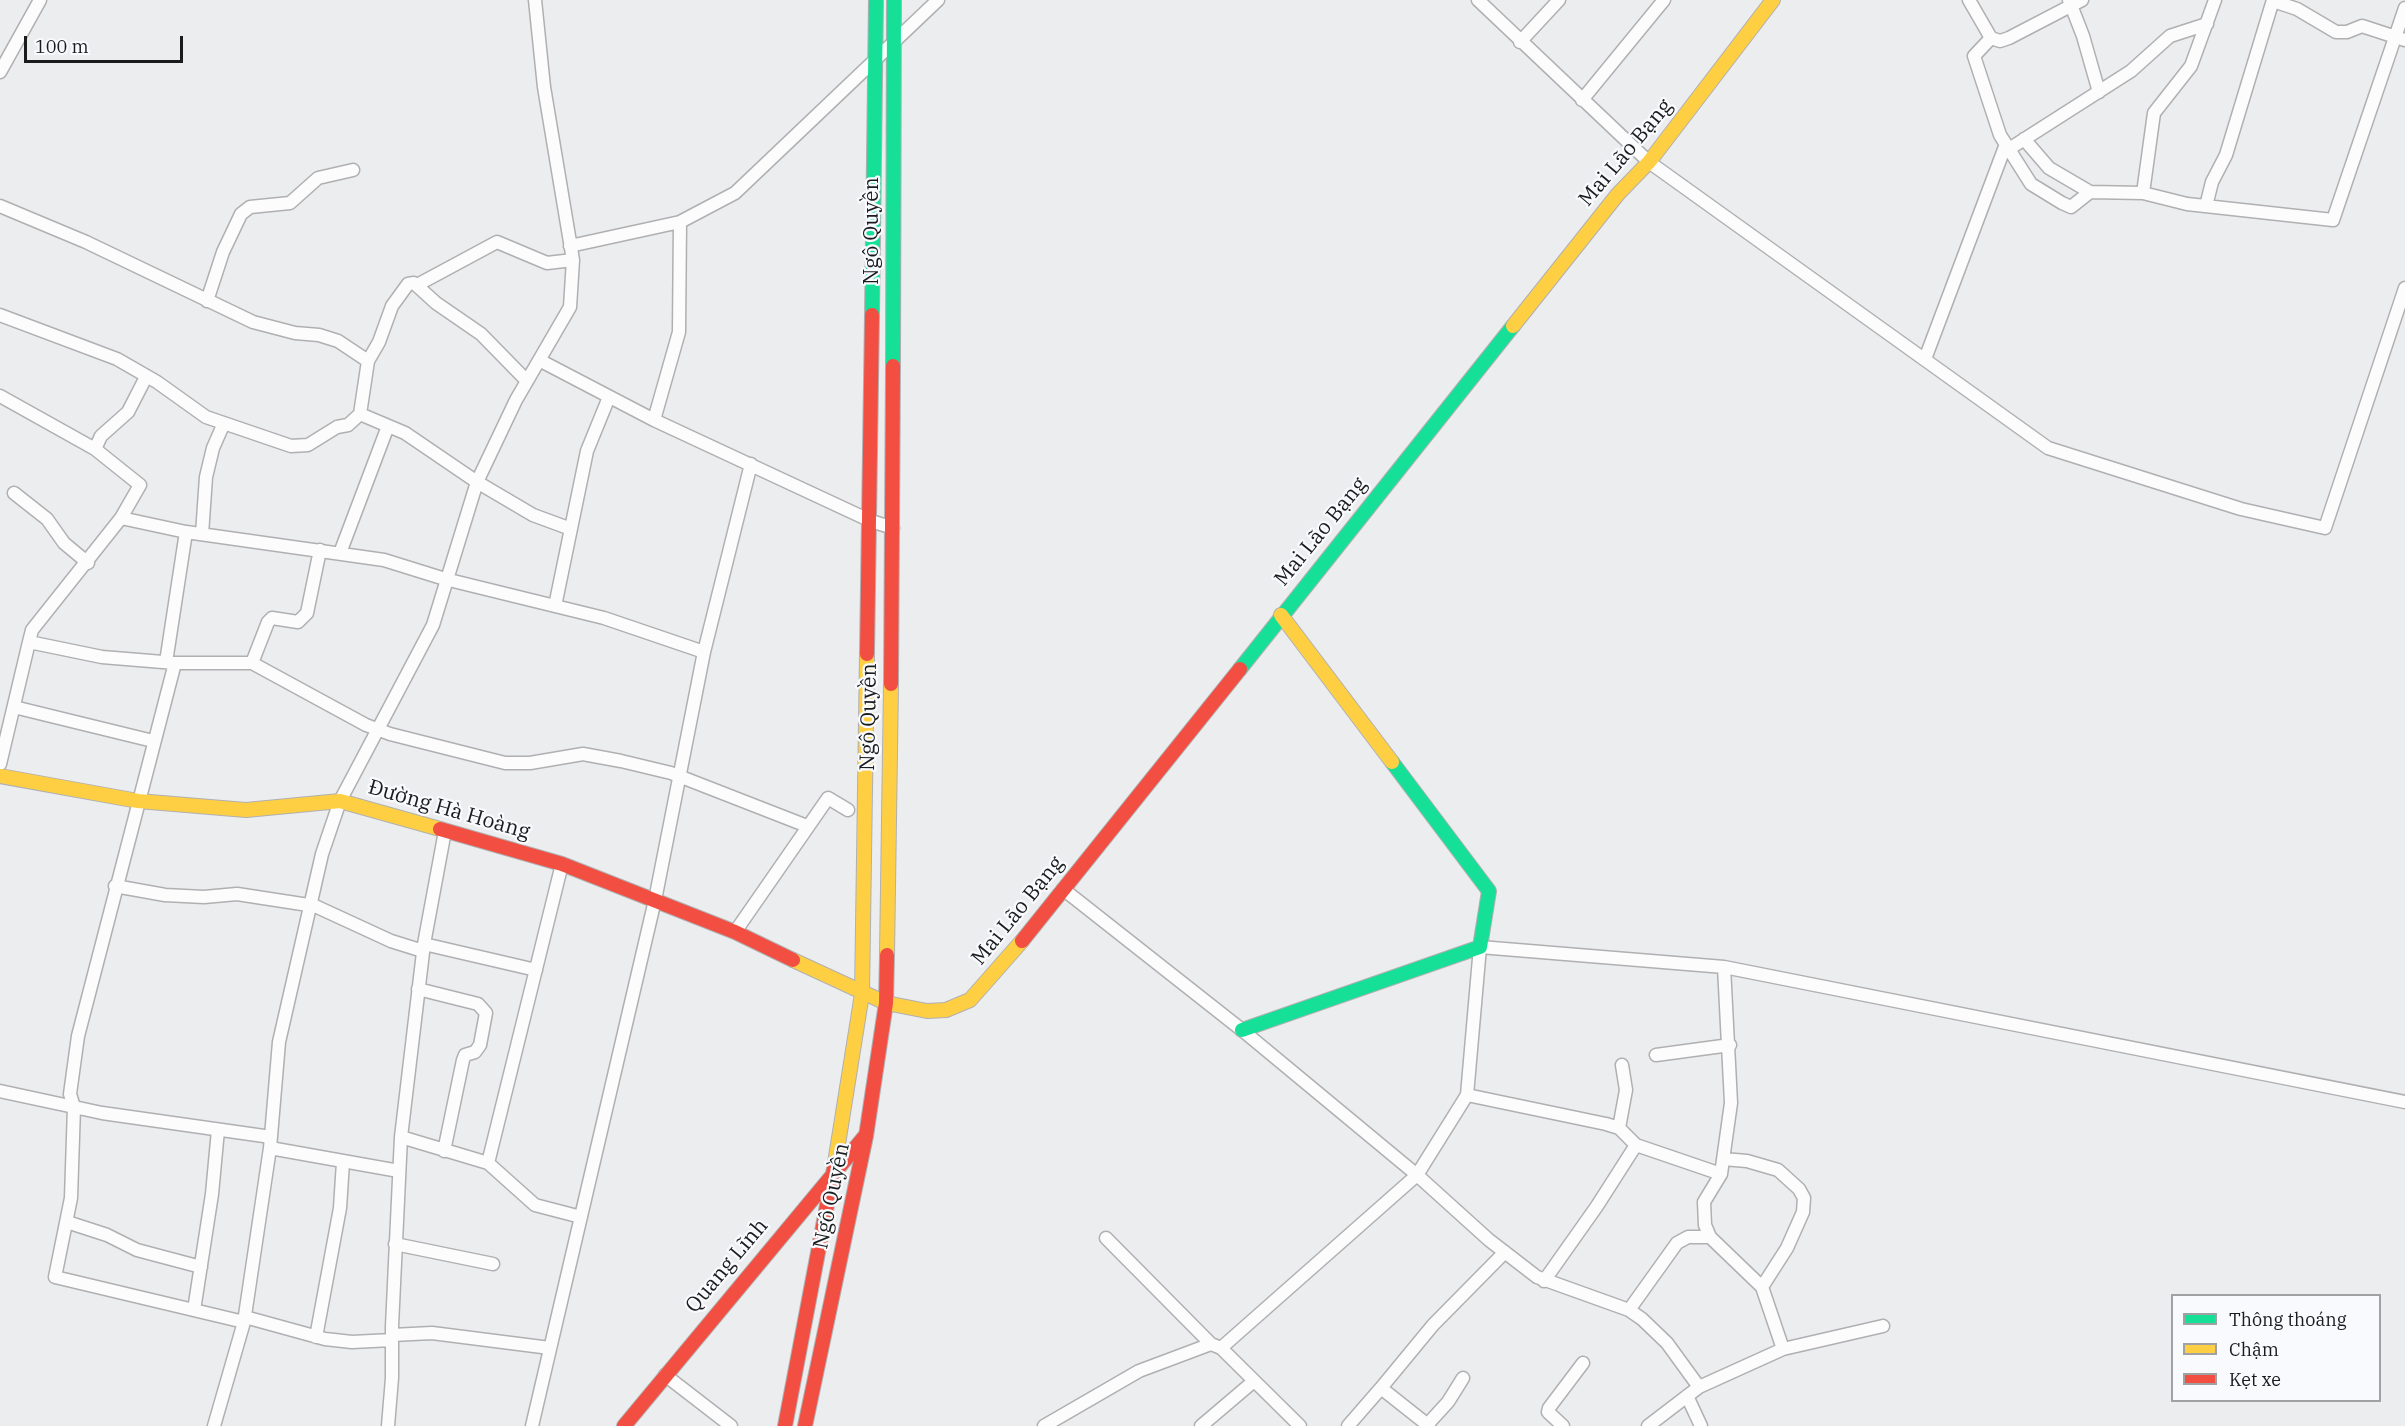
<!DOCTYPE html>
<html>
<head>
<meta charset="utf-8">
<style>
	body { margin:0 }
	#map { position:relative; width:2405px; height:1426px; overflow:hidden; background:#ecedef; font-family:"IBM Plex Serif",serif }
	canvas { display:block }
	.legend { position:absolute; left:2171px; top:1294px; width:210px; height:108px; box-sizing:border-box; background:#f8fafd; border:2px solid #9fa1a3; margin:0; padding:8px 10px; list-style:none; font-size:18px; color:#1a1b1b }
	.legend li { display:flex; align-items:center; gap:12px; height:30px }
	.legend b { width:30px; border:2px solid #9fa1a3 }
	.scale { position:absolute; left:24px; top:36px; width:159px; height:27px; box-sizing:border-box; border:3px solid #1a1b1b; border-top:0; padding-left:8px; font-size:18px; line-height:21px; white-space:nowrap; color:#1a1b1b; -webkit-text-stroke:4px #f8fafd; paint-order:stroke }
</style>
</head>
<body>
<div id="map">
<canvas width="2405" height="1426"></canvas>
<ul class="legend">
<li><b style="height:8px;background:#16e098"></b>Thông thoáng</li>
<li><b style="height:8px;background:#ffcf43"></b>Chậm</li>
<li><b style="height:8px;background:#f24e42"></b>Kẹt xe</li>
</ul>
<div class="scale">100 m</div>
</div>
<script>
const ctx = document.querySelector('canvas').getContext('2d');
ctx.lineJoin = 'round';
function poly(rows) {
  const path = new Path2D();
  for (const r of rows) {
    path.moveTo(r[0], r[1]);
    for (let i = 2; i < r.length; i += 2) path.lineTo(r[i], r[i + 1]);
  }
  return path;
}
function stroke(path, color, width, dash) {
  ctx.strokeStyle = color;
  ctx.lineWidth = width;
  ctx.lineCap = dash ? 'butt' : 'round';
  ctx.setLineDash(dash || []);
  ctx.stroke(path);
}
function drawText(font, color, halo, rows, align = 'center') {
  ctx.font = font + ' "IBM Plex Serif",serif';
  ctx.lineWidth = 4.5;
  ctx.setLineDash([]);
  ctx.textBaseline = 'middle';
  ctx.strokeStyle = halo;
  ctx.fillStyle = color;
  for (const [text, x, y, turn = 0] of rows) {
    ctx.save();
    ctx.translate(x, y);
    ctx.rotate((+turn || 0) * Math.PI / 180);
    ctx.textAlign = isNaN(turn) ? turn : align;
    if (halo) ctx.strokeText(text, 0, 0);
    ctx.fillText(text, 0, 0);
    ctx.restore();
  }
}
const street = poly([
	[1478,0,1649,162,2048,448,2241,509,2325,528,2405,288],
	[1969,0,1991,38,1974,56,2000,135,2031,184,2062,203,2071,207,2090,192,2143,193,2187,204,2333,220,2405,8],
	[2069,0,2083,36,2099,92],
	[2273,1,2297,9,2336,32,2347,32,2362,26,2405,40],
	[1991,38,2000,41,2009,38,2082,0],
	[1520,42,1559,0],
	[0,72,40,0],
	[1582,100,1664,0],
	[2024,139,2049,168,2090,192],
	[2009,149,2131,71,2170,36,2207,24],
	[2143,193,2154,113,2191,66,2215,0],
	[0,206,86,242,253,322,295,333,319,335,338,341,368,361],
	[2206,206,2212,182,2226,155,2273,0],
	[680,222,735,193,938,0],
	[570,246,680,222,679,332,654,420],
	[417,285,497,242,547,263,573,260],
	[207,301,223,252,241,214,250,207,290,203,318,178,353,170],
	[0,315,117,359,157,382,206,417,291,446,308,445,337,427,348,425,360,414,405,433,477,482,533,515,571,529],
	[1925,359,2006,144],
	[541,361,654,420,871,521,893,528],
	[0,396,95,449,140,485,121,518],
	[360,414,368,361,379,342,392,306,408,284,414,283,436,303,481,334,527,381],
	[95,449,101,436,128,412,146,377],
	[14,493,47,519,64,543,88,563],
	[202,534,206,477,213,448,224,423],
	[340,553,388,426],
	[555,606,587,451,609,397],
	[29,642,32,630,121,518,186,532],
	[704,652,751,464],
	[166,662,186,532,384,560,445,579,604,618,704,652,655,900,532,1426],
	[175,663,78,1036,70,1094,74,1107,71,1198,55,1277,244,1322],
	[252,663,366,725,390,734,505,763,530,763,583,754,621,761,671,773,807,826],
	[14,707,153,741],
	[0,764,29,642,102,657,175,663,252,663,268,622,272,618,298,622,307,613,320,550],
	[115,886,165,895,204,897,237,894,315,906,391,941,423,951],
	[1063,889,1242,1030,1417,1175,1467,1095,1606,1124,1619,1128,1636,1145,1721,1174,1704,1202,1705,1225,1710,1237,1762,1287,1783,1349,1699,1387,1648,1426],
	[735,932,828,798,848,810],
	[424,944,536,970],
	[418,989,478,1004,486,1013,480,1045,475,1052,465,1055,463,1060,444,1151],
	[1656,1055,1730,1045],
	[0,1091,102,1113,271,1137],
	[1467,1095,1480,947,1724,967,2405,1102],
	[1619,1128,1626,1090,1622,1065],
	[401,1137,488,1163,562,864],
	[1723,1159,1747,1161,1778,1170,1799,1189,1804,1198,1803,1212,1787,1248,1762,1287],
	[488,1163,535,1205,581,1217],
	[399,1171,270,1148,279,1042,322,854,340,801,433,625,477,482,516,400,570,307,573,260,544,87,535,0],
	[1721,1174,1731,1103,1724,967],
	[67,1222,107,1235,137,1250,201,1267],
	[1106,1238,1211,1344],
	[395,1244,493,1264],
	[1544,1281,1597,1206,1636,1145],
	[194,1310,212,1194,218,1130],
	[1629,1310,1677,1243,1688,1237,1710,1237],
	[245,1317,325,1339,352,1342,392,1340],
	[392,1335,432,1333,550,1348],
	[316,1337,340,1208,343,1162],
	[1221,1348,1300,1426],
	[1783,1349,1883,1326],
	[665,1375,731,1426],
	[1381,1388,1433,1325,1505,1252],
	[1687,1396,1701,1426],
	[214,1426,244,1322,270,1148],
	[388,1426,392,1378,392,1326,401,1137,424,944,445,831],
	[1044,1426,1139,1371,1211,1344,1221,1348,1417,1175,1489,1240,1537,1277,1629,1310,1642,1319,1667,1343,1699,1387],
	[1201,1426,1254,1381],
	[1348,1426,1381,1388,1429,1426],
	[1426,1426,1448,1402,1463,1378],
	[1563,1426,1548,1412,1549,1408,1583,1363]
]);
const fast = poly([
	[872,315,876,0],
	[893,366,894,0],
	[1240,669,1513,326],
	[1242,1030,1480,947,1489,891,1392,762]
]);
const slow = poly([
	[1513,326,1618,194,1649,162,1773,0],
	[1281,615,1392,762],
	[0,776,138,801,246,810,340,801,440,829],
	[887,955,891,684],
	[793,960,886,1003,927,1011,946,1010,970,1000,1022,941],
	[835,1163,862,994,867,654]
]);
const jam = poly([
	[867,654,872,315],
	[891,684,893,366],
	[440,829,562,864,735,932,793,960],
	[1022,941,1240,669],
	[624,1426,865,1136],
	[785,1426,835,1163],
	[805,1426,866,1136,886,1003,887,955]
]);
const streetNames = [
	["Mai Lão Bạng",1626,153,-50],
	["Ngô Quyền",872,231,-90],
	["Mai Lão Bạng",1321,532,-51],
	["Ngô Quyền",869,717,-89],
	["Đường Hà Hoàng",449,810,16],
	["Mai Lão Bạng",1018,911,-51],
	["Ngô Quyền",832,1196,-78],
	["Quang Lĩnh",727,1266,-50]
];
stroke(street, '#b0b0b2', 15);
stroke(fast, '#b0b0b2', 16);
stroke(slow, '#b0b0b2', 16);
stroke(jam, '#b0b0b2', 16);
stroke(street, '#fcfcfd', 12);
stroke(fast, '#16e098', 14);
stroke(slow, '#ffcf43', 14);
stroke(jam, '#f24e42', 14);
drawText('21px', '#1a1b1b', '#f8fafd', streetNames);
</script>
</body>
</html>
